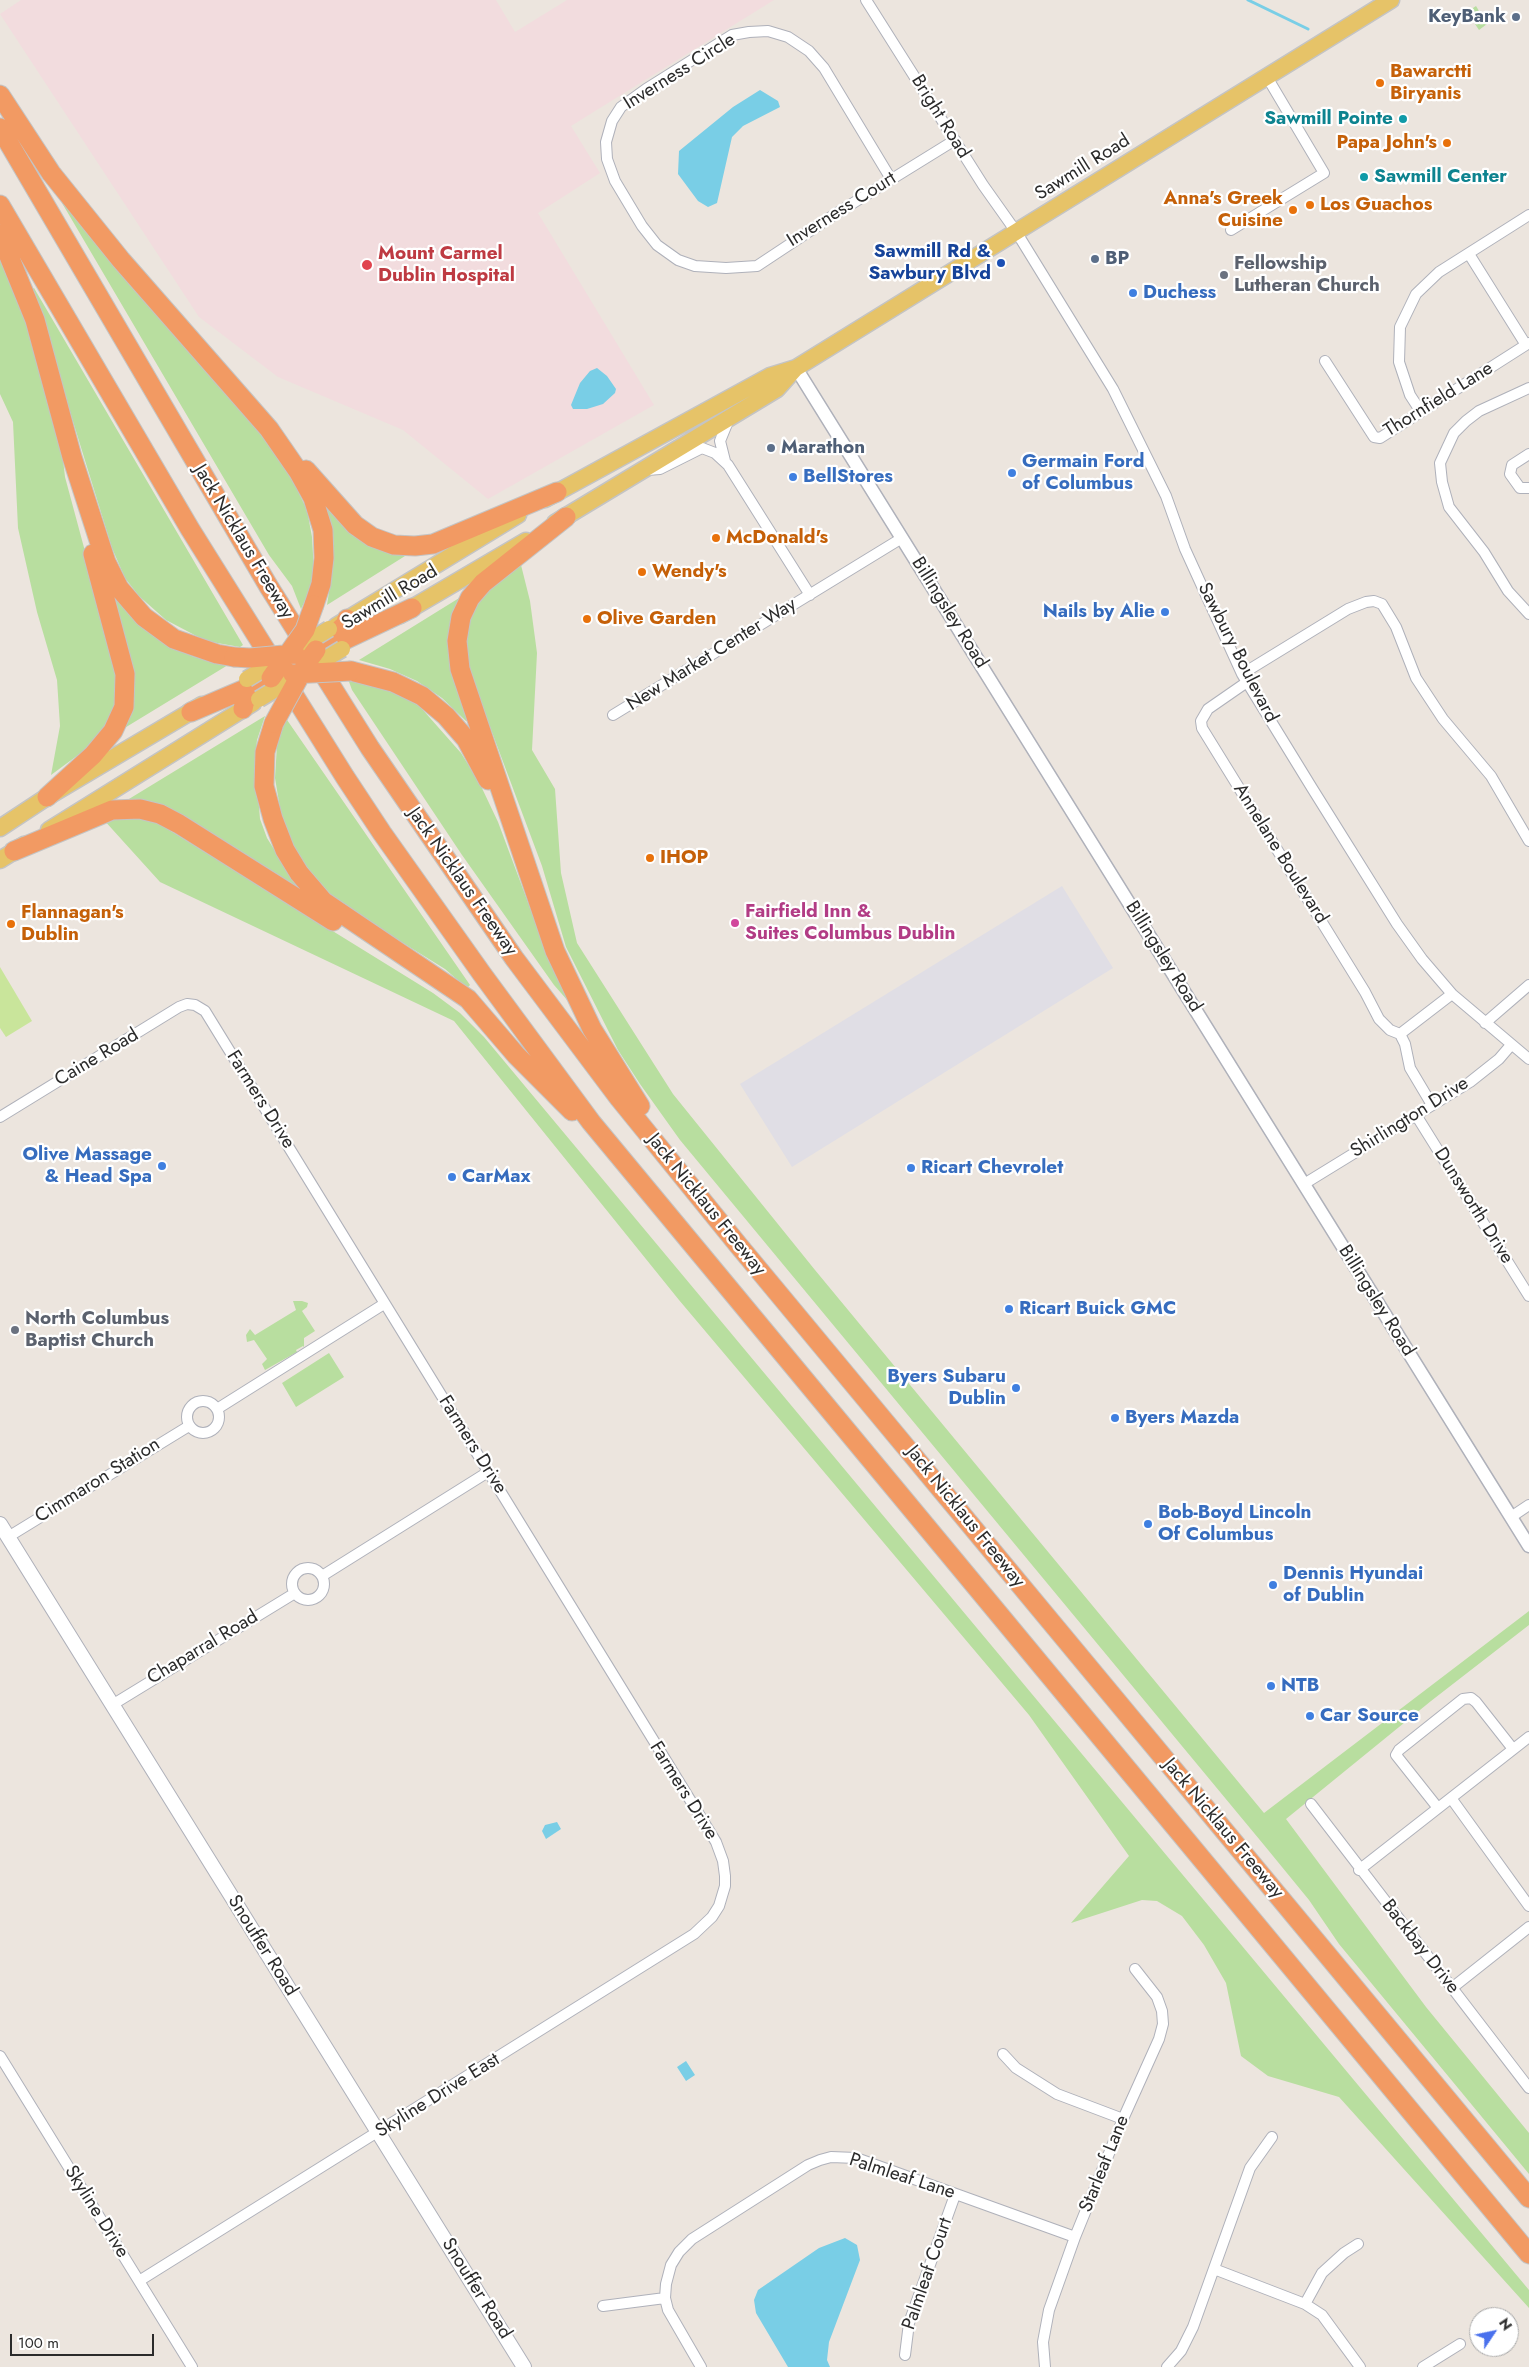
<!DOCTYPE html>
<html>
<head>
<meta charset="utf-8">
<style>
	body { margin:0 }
	#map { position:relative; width:1529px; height:2367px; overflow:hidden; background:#ece5de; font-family:Jost,sans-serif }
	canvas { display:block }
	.north { position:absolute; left:1469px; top:2307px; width:50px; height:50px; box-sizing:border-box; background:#fff; border:1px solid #aaa; border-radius:50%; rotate:56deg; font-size:14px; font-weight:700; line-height:20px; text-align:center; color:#2b2b2b }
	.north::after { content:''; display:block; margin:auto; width:18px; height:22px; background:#4a71ed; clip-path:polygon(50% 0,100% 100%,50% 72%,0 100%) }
	.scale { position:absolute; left:10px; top:2334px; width:144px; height:22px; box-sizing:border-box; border:2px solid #2b2b2b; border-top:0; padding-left:6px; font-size:15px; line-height:18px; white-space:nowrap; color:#2b2b2b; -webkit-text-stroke:4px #fff; paint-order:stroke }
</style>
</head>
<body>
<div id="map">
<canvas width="1529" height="2367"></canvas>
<div class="north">N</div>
<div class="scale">100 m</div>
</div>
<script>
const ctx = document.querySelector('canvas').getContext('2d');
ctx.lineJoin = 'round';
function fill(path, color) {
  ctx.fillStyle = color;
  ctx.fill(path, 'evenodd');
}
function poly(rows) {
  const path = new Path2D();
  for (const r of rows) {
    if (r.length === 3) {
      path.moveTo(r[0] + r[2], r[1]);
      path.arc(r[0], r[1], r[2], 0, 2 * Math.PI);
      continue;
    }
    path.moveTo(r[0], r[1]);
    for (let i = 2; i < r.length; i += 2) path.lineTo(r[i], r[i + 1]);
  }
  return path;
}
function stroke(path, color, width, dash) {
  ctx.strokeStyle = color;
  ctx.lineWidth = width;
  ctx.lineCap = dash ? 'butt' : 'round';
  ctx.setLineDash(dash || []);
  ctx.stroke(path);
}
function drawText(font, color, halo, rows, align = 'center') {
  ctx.font = font + ' Jost,sans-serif';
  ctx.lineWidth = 4.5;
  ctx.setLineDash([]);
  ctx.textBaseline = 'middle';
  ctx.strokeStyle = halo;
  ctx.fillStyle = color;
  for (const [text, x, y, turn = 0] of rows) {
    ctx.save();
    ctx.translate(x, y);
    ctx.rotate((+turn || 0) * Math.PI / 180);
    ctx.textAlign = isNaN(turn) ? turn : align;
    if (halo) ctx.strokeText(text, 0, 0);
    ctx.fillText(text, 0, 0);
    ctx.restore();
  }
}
const industrial = poly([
	[1062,886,1113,968,792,1167,740,1084]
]);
const medical = poly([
	[21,0,496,0,515,32,567,0,774,0,571,126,600,173,538,213,654,405,488,499,403,430,278,377,199,317,0,14]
]);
const green = poly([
	[1476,6,1487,24,1479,30,1467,12],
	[67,202,283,460,307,510,312,537,314,572,309,592,301,609,292,586,269,555,62,203],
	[0,255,20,302,38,361,61,442,65,477,114,659,117,682,117,698,109,726,89,747,51,775,60,726,57,680,37,612,18,528,13,422,0,394],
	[34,288,243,645,240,647,206,641,166,620,139,596,125,578,112,548,47,337,30,291],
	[326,501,413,551,327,605,332,572,332,538],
	[520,561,530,601,537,653,532,750,555,789,561,873,577,943,673,1094,815,1270,1264,1813,1529,1611,1529,1625,1431,1701,1286,1819,1426,2007,1529,2133,1529,2174,1339,1944,1309,1900,1264,1845,680,1140,640,1084,618,1050,566,947,542,866,468,668,465,638,469,614,480,593],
	[464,595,454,617,471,722,466,721,442,698,417,681,390,669,359,660],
	[116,597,174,648,194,657,228,665,118,732],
	[348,679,388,687,415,701,461,753,480,784,498,822,545,948,568,1001,554,985,462,855,352,690],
	[265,716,257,740,255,758,260,819,267,838,298,888,259,867,177,812,165,807,124,802],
	[285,717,470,985,467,988,445,969,350,910,331,895,299,858,282,820,275,778,277,745],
	[117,815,153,820,433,993,460,1013,484,1037,1529,2290,1529,2308,1339,2097,1268,2076,1241,2056,1226,1983,1204,1945,1182,1916,1157,1901,1142,1900,1071,1923,1129,1856,1029,1715,679,1300,454,1021,160,882,103,819],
	[293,1301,302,1301,308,1303,307,1307,302,1311,315,1331,304,1338,304,1347,303,1346,296,1350,297,1352,265,1370,262,1364,267,1359,254,1340,247,1342,246,1335,250,1329,255,1335,296,1310],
	[329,1353,344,1377,296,1407,282,1383]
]);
const pitch = poly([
	[0,967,32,1021,6,1037,0,1028]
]);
const water = poly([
	[760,90,778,101,780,107,743,126,732,137,717,203,708,207,698,201,678,174,679,151,733,107],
	[597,368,607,376,616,389,615,393,603,404,587,409,573,409,571,405,580,383,590,371],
	[557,1822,561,1829,546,1839,542,1831,545,1825],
	[686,2061,695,2075,686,2081,677,2067],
	[845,2238,857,2245,860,2260,829,2342,827,2360,830,2367,788,2367,756,2313,754,2300,758,2290,819,2248]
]);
const stream = poly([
	[1248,0,1308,29]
]);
const minor = poly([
	[866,0,983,185,1017,233,1113,389,1166,496,1185,549,1242,674,1312,788,1397,924,1422,959,1452,994,1529,1059],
	[891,179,824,68,809,51,788,37,768,31,749,32,732,35,646,89,621,107,612,121,606,142,607,159,615,181,642,226,657,245,678,260,695,266,726,268,757,266,837,213,955,140],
	[1231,230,1324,173,1267,77],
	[1469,254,1526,345],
	[1325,361,1374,437,1380,438,1529,343],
	[1529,388,1479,411,1466,421,1454,433,1440,463,1442,482,1449,507,1484,552,1508,591,1529,614],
	[1421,412,1410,395,1399,362,1400,327,1416,294,1439,272,1529,215],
	[1529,454,1512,465,1510,474,1520,488,1529,488],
	[725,461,720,441,729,419],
	[647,470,660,469,702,448,715,453,728,465,810,595],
	[1242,674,1348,609,1366,602,1374,601,1382,604,1396,627,1416,678,1443,719,1491,776,1529,841],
	[1247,682,1208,709,1201,721,1202,728,1365,992,1379,1019,1390,1030,1400,1034,1405,1044,1410,1068,1432,1105],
	[613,715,902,538],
	[1485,1023,1529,985],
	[1400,1034,1452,994],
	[1416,1115,1529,1296],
	[0,1117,179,1007,187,1004,195,1005,205,1011,716,1842,723,1861,725,1876,725,1886,719,1906,712,1917,694,1934,139,2281],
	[1304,1184,1470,1082,1499,1059,1511,1045],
	[203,1417,16],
	[217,1409,384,1304],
	[1511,1517,1529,1505],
	[8,1537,189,1426],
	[308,1584,16],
	[322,1576,488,1472],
	[112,1705,295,1593],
	[1451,1798,1529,1906],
	[1311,1804,1529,2088],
	[1438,1808,1396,1755,1399,1750,1463,1699,1471,1698,1476,1702,1513,1749],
	[1359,1870,1529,1737],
	[1452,1988,1529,1927],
	[1003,2054,1016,2068,1057,2094,1123,2119],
	[0,2056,192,2367],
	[1214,2269,1305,2304,1322,2315,1360,2367],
	[1305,2304,1322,2273,1344,2253,1358,2244],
	[603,2306,665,2298],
	[905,2355,909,2323,955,2195],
	[701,2367,668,2310,665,2298,666,2284,671,2265,679,2252,692,2239,808,2165,820,2160,831,2157,856,2158,1075,2237],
	[1045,2367,1043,2342,1049,2310,1075,2237,1123,2119,1159,2039,1163,2024,1162,2011,1157,1997,1135,1969],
	[1167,2367,1181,2351,1193,2327,1250,2168,1272,2137],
	[1423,2367,1460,2344]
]);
const tertiary = poly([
	[796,368,1529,1546]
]);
const secondary = poly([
	[0,1524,524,2367]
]);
const primary = poly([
	[545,499,770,376,796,368,1391,0],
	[555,523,777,389,795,369],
	[400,615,526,541],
	[336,626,518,515],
	[0,828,47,797,202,705],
	[49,830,253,703],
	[0,860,24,845]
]);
const motorway = poly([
	[0,95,51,173,121,260,269,429,298,471,313,498,323,530,324,558,321,584,314,605],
	[0,128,269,587,370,748,514,958,619,1098,739,1246,1529,2198],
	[0,205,190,529,345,777,382,833,482,974,591,1122,1529,2254],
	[0,234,35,320,72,457,106,562,119,588,144,617,174,639,217,654,234,657],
	[306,470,355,525,372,537,394,545,415,546,433,544,557,492],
	[566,517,483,583,470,598,461,617,457,641,460,669,555,951,592,1029,640,1106],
	[324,643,345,625,347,619],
	[316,650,334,645,412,608],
	[351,671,393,682,422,696,446,716,466,739,488,780],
	[243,709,245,700,264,685],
	[191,712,271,678],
	[274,723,265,752,264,786,273,819,285,850,299,873,323,901,468,999,516,1055,572,1111],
	[47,797,93,755,113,731,124,707,125,674,93,554],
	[14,851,112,810,140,809,160,814,179,824,333,921]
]);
const primaryBridge = poly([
	[247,679,329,629],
	[259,699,342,649]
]);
const motorwayBridge = poly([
	[234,657,250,658,295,654],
	[293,674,351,671],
	[271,678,305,630,314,605],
	[274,723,308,661,316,650]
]);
const markers = [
	[1516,17,5,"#5c6f8a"],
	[1380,83,5,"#e8710a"],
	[1403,119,5,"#0f9aa8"],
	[1447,143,5,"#e8710a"],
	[1364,177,5,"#0f9aa8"],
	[1310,205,5,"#e8710a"],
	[1293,210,5,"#e8710a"],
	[1095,259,5,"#5c6f8a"],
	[1001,263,5,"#1a4fb4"],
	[367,265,6,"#e0444e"],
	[1224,275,5,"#6b7280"],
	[1133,293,5,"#3f7fe0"],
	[771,448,5,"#5c6f8a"],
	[1012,473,5,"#3f7fe0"],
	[793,477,5,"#3f7fe0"],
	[716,538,5,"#e8710a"],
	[642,572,5,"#e8710a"],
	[1165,612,5,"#3f7fe0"],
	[587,619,5,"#e8710a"],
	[650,858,5,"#e8710a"],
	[735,923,5,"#d1479c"],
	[11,924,5,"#e8710a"],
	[162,1166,5,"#3f7fe0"],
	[911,1168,5,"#3f7fe0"],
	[452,1177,5,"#3f7fe0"],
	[1009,1309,5,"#3f7fe0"],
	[15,1330,5,"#6b7280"],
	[1016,1388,5,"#3f7fe0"],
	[1115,1418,5,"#3f7fe0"],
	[1148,1524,5,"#3f7fe0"],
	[1273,1585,5,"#3f7fe0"],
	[1271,1686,5,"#3f7fe0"],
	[1310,1716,5,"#3f7fe0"]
];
const serviceNames = [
	["KeyBank",1506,17,"right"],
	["BP",1105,259],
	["Marathon",781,448]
];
const streetNames = [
	["Inverness Circle",680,72,-32],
	["Bright Road",940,117,58],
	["Sawmill Road",1083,168,-32],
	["Inverness Court",842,210,-32],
	["Thornfield Lane",1439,400,-32],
	["Jack Nicklaus Freeway",243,542,59],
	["Sawmill Road",390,598,-31],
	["Billingsley Road",949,613,58],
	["Sawbury Boulevard",1237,653,63],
	["New Market Center Way",712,655,-32],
	["Annelane Boulevard",1280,854,58],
	["Jack Nicklaus Freeway",462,882,55],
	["Billingsley Road",1163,957,58],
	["Caine Road",97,1058,-31],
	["Farmers Drive",260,1100,58],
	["Shirlington Drive",1410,1118,-32],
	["Jack Nicklaus Freeway",706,1205,51],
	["Dunsworth Drive",1473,1206,58],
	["Billingsley Road",1376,1301,58],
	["Farmers Drive",472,1445,58],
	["Cimmaron Station",98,1481,-32],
	["Jack Nicklaus Freeway",965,1517,51],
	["Chaparral Road",203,1648,-31],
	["Farmers Drive",683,1791,58],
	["Jack Nicklaus Freeway",1223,1829,50],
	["Snouffer Road",262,1946,58],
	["Backbay Drive",1420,1947,52],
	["Skyline Drive East",438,2096,-32],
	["Starleaf Lane",1105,2164,-68],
	["Palmleaf Lane",902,2177,18],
	["Skyline Drive",96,2212,58],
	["Palmleaf Court",928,2274,-71],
	["Snouffer Road",476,2289,58]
];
const foodNames = [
	["Bawarctti",1390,72],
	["Biryanis",1390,94],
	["Papa John's",1437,143,"right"],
	["Anna's Greek",1283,199,"right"],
	["Cuisine",1283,221,"right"],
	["Los Guachos",1320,205],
	["McDonald's",726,538],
	["Wendy's",652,572],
	["Olive Garden",597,619],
	["IHOP",660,858],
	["Flannagan's",21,913],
	["Dublin",21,935]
];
const cultureNames = [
	["Sawmill Pointe",1393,119],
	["Sawmill Center",1374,177,"left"]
];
const transitNames = [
	["Sawmill Rd &",991,252],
	["Sawbury Blvd",991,274]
];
const healthNames = [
	["Mount Carmel",378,254],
	["Dublin Hospital",378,276]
];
const worshipNames = [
	["Fellowship",1234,264],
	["Lutheran Church",1234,286],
	["North Columbus",25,1319],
	["Baptist Church",25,1341]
];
const shopNames = [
	["Duchess",1143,293],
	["Germain Ford",1022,462],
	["of Columbus",1022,484],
	["BellStores",803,477],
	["Nails by Alie",1155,612,"right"],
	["Olive Massage",152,1155,"right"],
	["& Head Spa",152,1177,"right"],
	["Ricart Chevrolet",921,1168],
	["CarMax",462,1177],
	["Ricart Buick GMC",1019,1309],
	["Byers Subaru",1006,1377,"right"],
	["Dublin",1006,1399,"right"],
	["Byers Mazda",1125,1418],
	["Bob-Boyd Lincoln",1158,1513],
	["Of Columbus",1158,1535],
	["Dennis Hyundai",1283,1574],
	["of Dublin",1283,1596],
	["NTB",1281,1686],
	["Car Source",1320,1716]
];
const hotelNames = [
	["Fairfield Inn &",745,912],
	["Suites Columbus Dublin",745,934]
];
fill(industrial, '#e0dee5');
fill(medical, '#f2dcde');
fill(green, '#b8de9f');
fill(pitch, '#c9e59b');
fill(water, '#79cee6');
stroke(stream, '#79cee6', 3);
stroke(minor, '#afb1ba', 12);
stroke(tertiary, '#afb1ba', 15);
stroke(secondary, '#afb1ba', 16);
stroke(primary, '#c4c4c4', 19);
stroke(motorway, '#c4c4c4', 21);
stroke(minor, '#fff', 10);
stroke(tertiary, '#fff', 12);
stroke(secondary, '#fff', 14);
stroke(primary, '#e6c368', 16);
stroke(motorway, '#f29a63', 19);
stroke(primaryBridge, '#c4c4c4', 19, []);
stroke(motorwayBridge, '#c4c4c4', 21, []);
stroke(primaryBridge, '#e6c368', 16);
stroke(motorwayBridge, '#f29a63', 19);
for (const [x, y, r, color] of markers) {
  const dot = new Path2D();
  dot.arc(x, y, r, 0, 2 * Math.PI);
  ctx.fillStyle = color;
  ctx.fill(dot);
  stroke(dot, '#fff', 2);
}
drawText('bold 19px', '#4e5e75', '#fff', serviceNames, 'left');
drawText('19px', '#2b2b2b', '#fff', streetNames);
drawText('bold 19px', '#c56008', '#fff', foodNames, 'left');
drawText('bold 19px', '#0d838f', '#fff', cultureNames, 'right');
drawText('bold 19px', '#164399', '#fff', transitNames, 'right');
drawText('bold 19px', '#be3a42', '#fff', healthNames, 'left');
drawText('bold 19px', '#5b616d', '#fff', worshipNames, 'left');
drawText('bold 19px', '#366cbe', '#fff', shopNames, 'left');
drawText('bold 19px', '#b23c85', '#fff', hotelNames, 'left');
</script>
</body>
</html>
